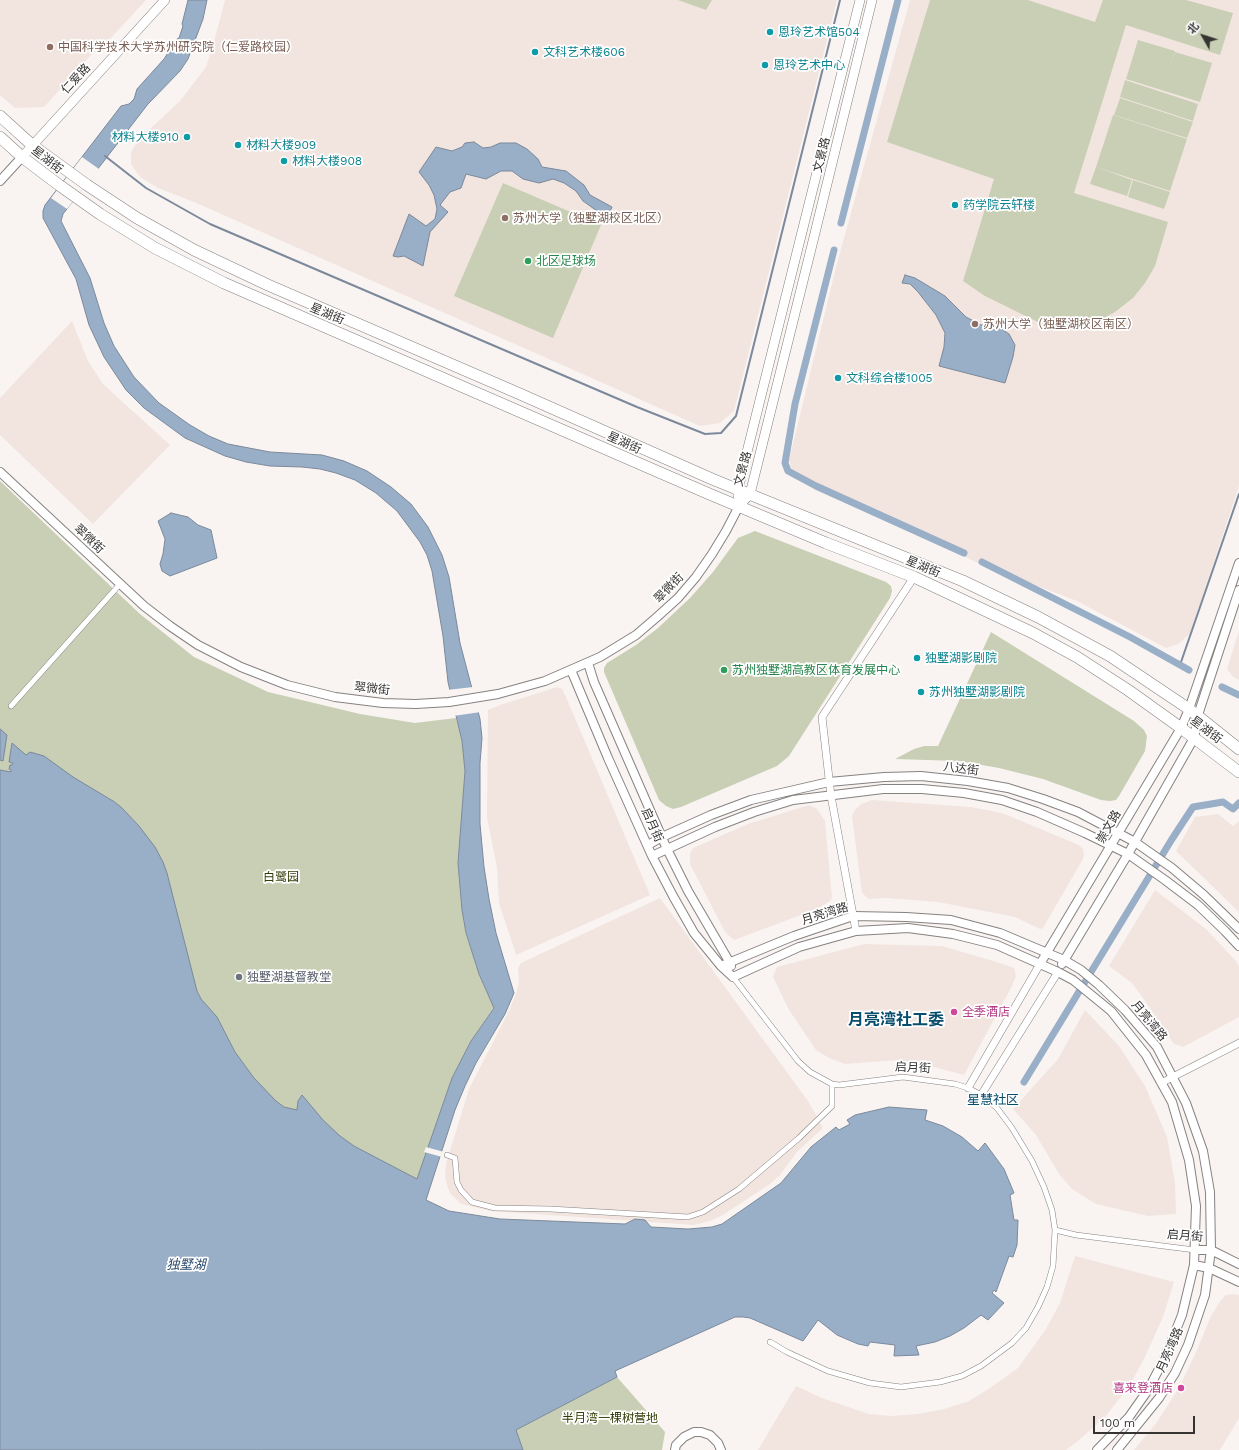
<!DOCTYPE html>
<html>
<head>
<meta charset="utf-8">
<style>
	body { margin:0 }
	#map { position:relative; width:1239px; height:1450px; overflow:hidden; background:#f9f4f1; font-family:"Work Sans","Noto Sans SC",sans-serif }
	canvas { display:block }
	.north { position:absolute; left:1183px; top:16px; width:40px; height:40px; -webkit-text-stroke:3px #fff; paint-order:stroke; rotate:309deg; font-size:11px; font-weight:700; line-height:16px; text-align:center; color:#363433 }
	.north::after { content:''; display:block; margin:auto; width:14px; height:18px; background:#363433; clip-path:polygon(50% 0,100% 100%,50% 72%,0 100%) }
	.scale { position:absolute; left:1093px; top:1416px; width:102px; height:18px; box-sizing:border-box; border:2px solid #363433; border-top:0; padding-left:5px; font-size:12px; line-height:14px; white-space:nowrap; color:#363433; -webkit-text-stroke:3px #fff; paint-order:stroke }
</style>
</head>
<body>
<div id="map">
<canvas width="1239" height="1450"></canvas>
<div class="north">北</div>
<div class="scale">100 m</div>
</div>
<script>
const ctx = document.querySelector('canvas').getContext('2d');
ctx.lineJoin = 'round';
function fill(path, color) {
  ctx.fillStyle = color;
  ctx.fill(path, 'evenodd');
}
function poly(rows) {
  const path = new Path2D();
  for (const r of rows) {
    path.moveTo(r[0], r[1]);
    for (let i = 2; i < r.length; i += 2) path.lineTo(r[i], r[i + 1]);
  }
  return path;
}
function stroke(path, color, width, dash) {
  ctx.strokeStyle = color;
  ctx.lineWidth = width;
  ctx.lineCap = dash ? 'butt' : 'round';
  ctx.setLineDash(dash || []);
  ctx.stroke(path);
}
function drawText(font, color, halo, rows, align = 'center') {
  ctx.font = font + ' "Work Sans","Noto Sans SC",sans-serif';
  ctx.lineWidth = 3.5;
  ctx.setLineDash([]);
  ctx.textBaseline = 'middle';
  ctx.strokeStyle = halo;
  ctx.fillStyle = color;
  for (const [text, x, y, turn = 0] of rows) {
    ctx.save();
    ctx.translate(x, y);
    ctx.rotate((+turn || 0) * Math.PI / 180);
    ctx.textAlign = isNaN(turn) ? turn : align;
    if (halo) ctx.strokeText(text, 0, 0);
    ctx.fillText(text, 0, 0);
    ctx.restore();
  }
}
const built = poly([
	[0,0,146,0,110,39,91,55,44,107,15,108,0,95],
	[225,0,837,0,734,411,720,423,700,426,194,202,158,188,140,177,131,164,131,152,139,139,180,101,206,67,213,45],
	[910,0,1239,0,1239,486,1190,634,1178,644,1166,648,1077,601,980,564,804,480,792,471,789,460,836,267],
	[72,321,88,361,103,384,170,445,93,524,0,435,0,398],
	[1239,631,1239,680,1233,677,1227,669],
	[557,687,562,689,566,697,650,895,516,955,499,903,497,868,487,818,488,710,500,705],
	[872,800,971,807,1002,813,1079,845,1083,849,1084,855,1083,859,1043,928,1040,929,1015,917,938,902,886,898,869,899,862,893,852,816,855,810,861,804],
	[809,805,817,809,825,821,832,898,830,901,817,909,734,940,725,932,690,864,690,854,693,848,748,824],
	[1218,814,1233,826,1239,821,1239,912,1176,851,1195,817],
	[1155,890,1206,929,1236,961,1239,967,1239,1017,1183,1047,1174,1044,1146,1002,1132,983,1109,966],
	[660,898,808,1101,823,1128,797,1152,780,1175,770,1184,723,1215,710,1221,694,1225,679,1224,491,1211,461,1204,450,1193,447,1185,445,1176,446,1164,469,1089,508,1013,516,994,519,982,518,968,521,963],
	[864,944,942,946,1000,963,1014,968,1016,976,1011,988,964,1075,934,1067,898,1060,845,1064,829,1058,816,1050,789,1010,773,977,777,967],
	[1085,1010,1119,1046,1145,1086,1167,1137,1175,1183,1176,1214,1148,1216,1096,1204,1072,1189,1059,1174,1036,1135,1013,1109,1058,1059],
	[1075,1256,1174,1282,1163,1317,1144,1359,1128,1388,1105,1417,1078,1441,1066,1450,758,1450,796,1386,822,1398,869,1414,891,1416,918,1414,944,1409,969,1401,990,1388,1018,1368,1046,1329,1060,1303],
	[1234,1294,1239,1295,1239,1418,1220,1450,1134,1450,1157,1422,1180,1386,1197,1350,1211,1316,1221,1300,1226,1295]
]);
const green = poly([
	[678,0,712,0,706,10],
	[930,0,1028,0,1095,22,1103,0,1186,0,1233,13,1220,55,1126,25,1074,193,1168,222,1155,266,1145,283,1133,298,1115,312,1095,323,1072,329,1052,329,985,296,963,281,994,179,887,142],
	[1138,40,1175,51,1169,71,1175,52,1212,63,1200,102,1126,79],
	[1125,80,1198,104,1193,121,1120,97],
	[1120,98,1193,122,1187,138,1114,115],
	[1113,115,1187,139,1170,191,1096,167],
	[1096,167,1132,180,1127,196,1090,184],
	[1133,180,1170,192,1164,209,1128,197],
	[503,183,601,225,553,338,454,296],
	[0,481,140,614,194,657,268,692,360,714,415,723,456,718,462,741,465,771,458,863,462,910,466,934,479,974,494,1007,471,1041,452,1078,417,1180,303,1166,0,834],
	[755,531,886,582,891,586,892,591,890,598,789,756,777,766,681,807,673,809,666,806,659,800,604,672,604,668,607,663,636,645,658,628,690,598,713,572,738,538],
	[991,632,1134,721,1144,730,1147,736,1145,751,1119,796,1116,800,1110,801,1101,800,1043,779,999,768,959,761,895,759,914,749,924,746,938,746],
	[617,1377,665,1432,662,1450,523,1450,516,1430]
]);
const water = poly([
	[188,0,207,0,203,19,188,59,180,71,148,104,63,214,61,221,90,278,104,323,114,346,134,377,159,403,190,425,209,436,228,444,270,452,322,455,344,461,367,471,391,487,411,504,428,527,442,555,449,577,460,643,480,719,482,738,480,763,480,824,484,867,489,899,496,933,514,993,505,1014,476,1063,465,1086,455,1110,426,1200,449,1211,500,1219,625,1224,635,1219,645,1220,651,1227,688,1229,712,1227,722,1224,781,1183,811,1147,836,1127,839,1130,850,1124,847,1120,855,1115,889,1107,927,1110,925,1120,943,1126,962,1137,978,1151,985,1143,1004,1169,1014,1193,1010,1195,1014,1220,1018,1220,1017,1245,1013,1257,1009,1256,996,1292,994,1290,992,1293,1004,1303,988,1320,981,1315,964,1328,950,1336,935,1342,916,1346,919,1355,894,1356,895,1345,870,1342,868,1346,858,1344,837,1335,818,1320,803,1341,750,1318,743,1317,735,1317,615,1371,617,1377,516,1430,523,1450,0,1450,0,770,11,772,11,770,9,769,10,765,12,765,13,763,9,762,12,743,26,755,30,752,44,756,73,777,113,801,121,807,139,826,155,847,163,862,167,873,197,991,201,999,217,1017,235,1052,254,1078,276,1101,284,1107,297,1110,298,1101,302,1095,323,1120,340,1136,354,1146,371,1155,417,1179,452,1078,471,1041,494,1008,479,974,466,933,462,910,458,863,465,771,462,741,448,682,443,636,432,571,427,555,420,542,397,511,376,493,355,480,336,473,320,469,302,467,270,466,246,462,225,456,185,438,144,408,126,390,104,357,89,325,76,279,43,218,43,211,45,205,121,106,129,104,134,99,137,89,164,59,177,39,179,38,183,26,182,24,188,0],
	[474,142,483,148,491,147,500,143,516,143,527,149,538,159,542,167,566,171,584,185,590,195,612,207,607,218,583,201,576,191,564,183,553,179,539,183,523,179,512,171,501,171,486,179,466,174,461,188,450,192,440,205,448,212,430,232,423,266,404,256,398,257,393,256,409,214,426,226,435,219,437,209,434,195,429,185,419,172,436,147,452,151,462,147,465,143,474,142],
	[905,275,915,278,945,296,966,317,981,325,996,325,1009,334,1015,345,1013,357,1005,383,939,366,944,347,945,333,936,315,918,292,910,284,902,283,905,275],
	[171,513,188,517,198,525,211,530,217,558,170,576,162,571,160,564,163,554,165,539,158,521,171,513],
	[0,729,7,735,3,761,0,760,0,729]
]);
const pier = poly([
	[82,157,99,169,67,209,51,198],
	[473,687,481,712,453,716,447,690],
	[426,1147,444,1152,442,1157,424,1152]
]);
const stream = poly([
	[105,156,146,188,210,224,637,407,705,434,721,433,736,416,840,0],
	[1180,665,1239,494]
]);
const canal = poly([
	[841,223,898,0],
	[834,250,795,404,785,463,788,471,816,486,964,553],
	[982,562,1130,637,1189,670],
	[1222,687,1239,695],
	[1024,1082,1172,839,1193,807,1223,802,1233,809,1239,803]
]);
const pedestrian = poly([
	[11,706,120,584],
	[733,977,798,1061,810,1072,832,1084,839,1085,903,1077,955,1084,968,1088,981,1095,997,1108,1012,1128,1032,1161,1044,1187,1052,1210,1055,1230,1053,1266,1047,1287,1038,1307,1026,1328,1012,1343,981,1366,962,1376,940,1382,901,1387,870,1383,828,1371,787,1352,770,1342],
	[447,1155,455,1158,457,1182,461,1190,472,1202,495,1208,550,1209,688,1217,703,1212,739,1189,799,1138,832,1106,832,1084],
	[1055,1230,1076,1235,1195,1250]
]);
const minor = poly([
	[856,931,831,796,822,717,914,577],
	[1161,1083,1239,1043],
	[968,1088,1040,964],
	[981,1095,1058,972]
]);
const tertiary = poly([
	[0,181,22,157],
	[0,472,144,606,170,626,198,645,241,667,287,685,335,697,383,703,416,704,449,702,498,694,545,681,600,657,636,635,657,617,678,598,696,577,712,554,726,531,739,506],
	[588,663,594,682,667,849,688,891,730,963,731,966],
	[571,670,608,758,652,856,673,896,694,933,721,966,733,977],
	[648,845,662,837,711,815,751,800,829,782,884,777,921,776,968,781,1008,788,1043,799,1078,812,1135,842,1172,868,1204,895,1239,929],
	[652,856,715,827,754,812,793,800,883,789,922,789,964,793,1002,800,1037,812,1085,833,1128,854,1165,880,1198,905,1225,931,1239,946],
	[1040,964,1181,728,1189,709,1239,563],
	[1062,964,1128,854,1194,738,1198,715,1239,590],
	[721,966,794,936,853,916,906,917,951,920,1000,933,1064,960,1081,970,1099,985,1125,1010,1157,1047,1186,1103,1203,1151,1210,1192,1211,1250,1205,1295,1188,1345,1175,1373,1159,1398,1117,1450],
	[733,977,799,947,856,931,908,928,953,934,997,945,1058,972,1073,980,1111,1011,1146,1055,1172,1102,1189,1160,1196,1206,1194,1265,1182,1315,1172,1340,1161,1365,1148,1390,1129,1417,1097,1450],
	[1195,1250,1211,1250,1239,1264],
	[1194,1265,1209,1268,1239,1282],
	[675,1450,676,1445,684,1437,694,1432,701,1432,710,1435,718,1443,721,1450]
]);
const secondary = poly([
	[22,157,165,0],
	[738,496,738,490,745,460,860,0],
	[739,506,750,494,815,233,872,0]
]);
const primary = poly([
	[0,116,32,145,87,185,137,218,194,250,268,285,520,394,712,479,963,581,1038,617,1110,656,1189,709,1239,749],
	[0,137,22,157,59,185,100,214,155,248,224,283,707,493,826,543,914,577,1033,633,1077,657,1128,690,1181,728,1239,772]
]);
const markers = [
	[770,32,4,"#0f9aa8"],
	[50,47,4,"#8d6e63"],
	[535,52,4,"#0f9aa8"],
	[765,65,4,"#0f9aa8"],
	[187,137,4,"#0f9aa8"],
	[238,145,4,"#0f9aa8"],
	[284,161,4,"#0f9aa8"],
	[955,205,4,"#0f9aa8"],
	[505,218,4,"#8d6e63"],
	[528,261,4,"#2e9e5b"],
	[975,324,4,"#8d6e63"],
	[838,378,4,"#0f9aa8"],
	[917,658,4,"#0f9aa8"],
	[724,670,4,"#2e9e5b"],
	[921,692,4,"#0f9aa8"],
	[239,977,4,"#6b7280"],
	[954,1012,4,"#d1479c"],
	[1181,1388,4,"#d1479c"]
];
const cultureNames = [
	["恩玲艺术馆504",778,32],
	["文科艺术楼606",543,52],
	["恩玲艺术中心",773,65],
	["材料大楼910",179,137,"right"],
	["材料大楼909",246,145],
	["材料大楼908",292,161],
	["药学院云轩楼",963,205],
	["文科综合楼1005",846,378],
	["独墅湖影剧院",925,658],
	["苏州独墅湖影剧院",929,692]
];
const educationNames = [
	["中国科学技术大学苏州研究院（仁爱路校园）",58,47],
	["苏州大学（独墅湖校区北区）",513,218],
	["苏州大学（独墅湖校区南区）",983,324]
];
const streetNames = [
	["仁爱路",76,79,-47],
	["文景路",822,155,-76],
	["星湖街",47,160,38],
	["星湖街",327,314,23],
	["星湖街",624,443,24],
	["文景路",743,469,-75],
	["翠微街",89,539,43],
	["星湖街",923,567,23],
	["翠微街",669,588,-46],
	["翠微街",372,689,6],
	["星湖街",1206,730,37],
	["八达街",961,769,7],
	["启月街",652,825,66],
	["崇文路",1109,827,-60],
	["月亮湾路",825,914,-17],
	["月亮湾路",1149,1021,50],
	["启月街",913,1068,3],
	["启月街",1185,1236,5],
	["月亮湾路",1170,1350,-66]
];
const leisureNames = [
	["北区足球场",536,261],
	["苏州独墅湖高教区体育发展中心",732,670]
];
const parkNames = [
	["白鹭园",281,877],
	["半月湾一棵树营地",610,1418]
];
const worshipNames = [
	["独墅湖基督教堂",247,977]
];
const hotelNames = [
	["全季酒店",962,1012],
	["喜来登酒店",1173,1388,"right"]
];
const neighbourhoodNames = [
	["星慧社区",993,1100]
];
const waterNames = [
	["独墅湖",186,1265]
];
const districtNames = [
	["月亮湾社工委",896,1020]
];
fill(built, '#f2e5df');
fill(green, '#c8cfb4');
fill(water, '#99aec7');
stroke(water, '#7b899b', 1);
fill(pier, '#f9f4f1');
stroke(stream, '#7b899b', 2);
stroke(canal, '#99aec7', 7);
stroke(pedestrian, '#868280', 6);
stroke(minor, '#868280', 8);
stroke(tertiary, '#868280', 10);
stroke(secondary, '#868280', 10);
stroke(primary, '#868280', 12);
stroke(pedestrian, '#fff', 5);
stroke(minor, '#fff', 7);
stroke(tertiary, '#fff', 8);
stroke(secondary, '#fff', 9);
stroke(primary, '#fff', 11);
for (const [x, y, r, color] of markers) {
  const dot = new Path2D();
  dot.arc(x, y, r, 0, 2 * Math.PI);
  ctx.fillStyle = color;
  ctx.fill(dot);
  stroke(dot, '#fff', 1.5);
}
drawText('12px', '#0d838f', '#fff', cultureNames, 'left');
drawText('12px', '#785e54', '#fff', educationNames, 'left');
drawText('12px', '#363433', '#fff', streetNames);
drawText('12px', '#27864d', '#fff', leisureNames, 'left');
drawText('12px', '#343d09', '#fff', parkNames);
drawText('12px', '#5b616d', '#fff', worshipNames, 'left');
drawText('12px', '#b23c85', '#fff', hotelNames, 'left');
drawText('13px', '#084e6c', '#fff', neighbourhoodNames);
drawText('italic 13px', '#2c4d71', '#fff', waterNames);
drawText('bold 16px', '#084e6c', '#fff', districtNames);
</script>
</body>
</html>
